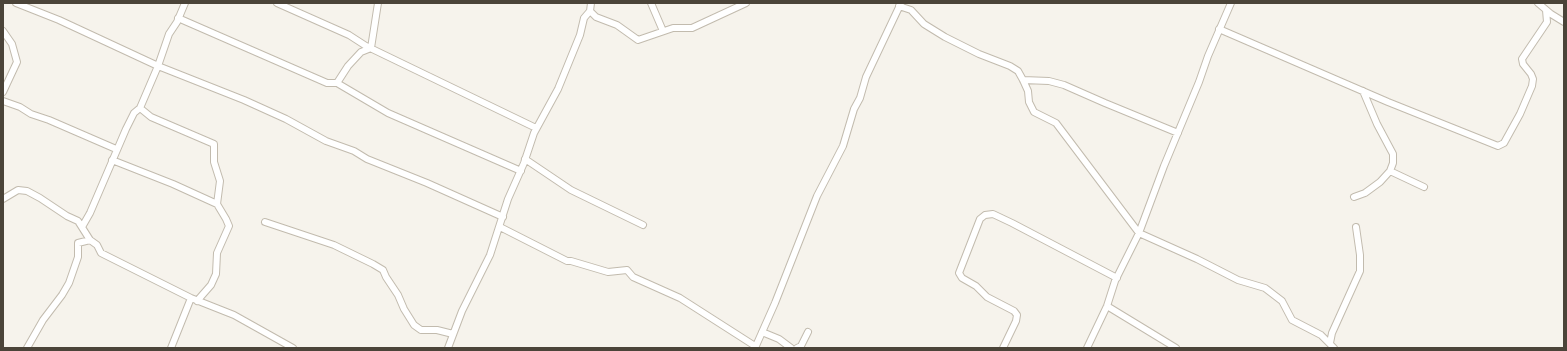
<!DOCTYPE html>
<html>
<head>
<meta charset="utf-8">
<style>
	body { margin:0 }
	#map { position:relative; width:1567px; height:351px; overflow:hidden; background:#f6f3ec; font-family:"Fira Sans",sans-serif }
	canvas { display:block }
	.frame { position:absolute; inset:0; border:4px solid #4b4439; pointer-events:none }
</style>
</head>
<body>
<div id="map">
<canvas width="1567" height="351"></canvas>
<div class="frame"></div>
</div>
<script>
const context = document.querySelector('canvas').getContext('2d');
context.lineJoin = 'round';
function toPath(rows) {
  const path = new Path2D();
  for (const r of rows) {
    path.moveTo(r[0], r[1]);
    for (let i = 2; i < r.length; i += 2) path.lineTo(r[i], r[i + 1]);
  }
  return path;
}
function stroke(path, color, width, dash) {
  context.strokeStyle = color;
  context.lineWidth = width;
  context.lineCap = dash ? 'butt' : 'round';
  context.setLineDash(dash || []);
  context.stroke(path);
}
const minor = toPath([
	[16,3,59,20,158,66,244,100,286,119,326,141,354,151,367,159,427,183,503,217],
	[277,3,349,35,366,46,536,128],
	[651,3,663,31],
	[1538,3,1551,14,1564,22],
	[899,6,911,10,924,24,945,37,979,54,1010,66,1018,71,1023,80,1028,91,1029,102,1034,112,1056,123,1139,233,1197,259,1238,280,1265,288,1282,301,1292,320,1321,335,1334,348],
	[590,11,596,17,617,25,638,40,673,28,692,28,746,3],
	[178,18,327,83,337,83,388,113,521,171],
	[1219,29,1388,102,1498,146,1504,143,1520,114,1532,86,1533,79,1531,74,1523,64,1522,59,1547,22,1546,10],
	[3,31,12,44,17,62,3,92],
	[1023,80,1049,81,1064,85,1105,103,1178,133],
	[337,83,348,66,361,52,371,48,378,3],
	[3,101,20,107,31,114,49,120,116,149],
	[140,108,151,117,214,144,214,162,220,181,217,204,226,219,229,226,217,253,216,274,211,285,197,301],
	[525,159,571,190,643,225],
	[112,160,173,184,217,204],
	[1390,171,1424,187],
	[1354,197,1365,193,1380,182,1390,171,1393,163,1393,154,1377,124,1363,91],
	[3,199,18,190,27,191,40,198,67,216,78,221,90,240,97,245,101,253,191,298,234,315,293,348],
	[265,222,334,245,373,264,383,270,386,277,398,295,404,309,414,325,421,330,437,330,453,334],
	[82,227,90,213,126,129,134,113,140,108,158,66,169,34,177,22,185,3],
	[500,227,567,261,571,261,608,272,627,270,633,277,680,298,755,346],
	[1107,306,1176,348],
	[762,332,779,339,791,348],
	[1330,343,1332,333,1360,271,1360,255,1356,227],
	[27,348,43,320,62,295,69,283,78,257,78,243,90,240],
	[171,348,191,298],
	[448,348,462,311,490,255,508,199,524,163,534,133,558,89,580,35,584,18,590,11,591,3],
	[755,348,775,303,817,196,843,146,854,109,860,98,866,77,901,3],
	[797,348,801,346,808,332],
	[1003,348,1016,321,1017,315,1014,311,987,297,976,286,962,278,959,273,980,219,985,215,993,214,1012,223,1117,278],
	[1087,348,1107,306,1115,281,1139,233,1164,166,1199,82,1208,56,1231,3]
]);
stroke(minor, '#c2bbae', 8);
stroke(minor, '#fff', 6);
</script>
</body>
</html>
